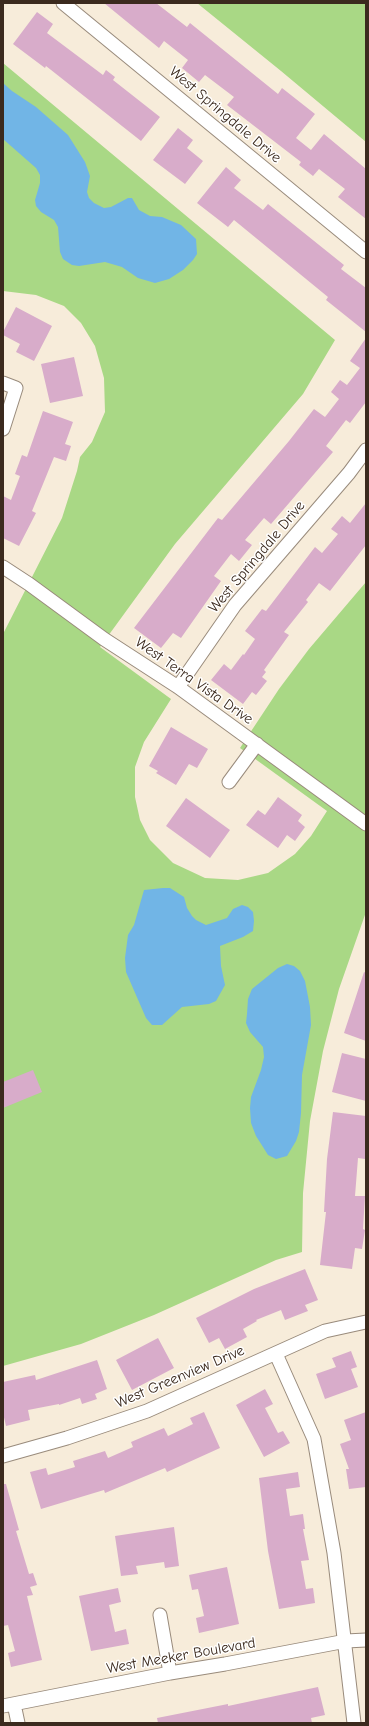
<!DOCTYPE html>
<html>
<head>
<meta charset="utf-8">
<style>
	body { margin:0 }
	#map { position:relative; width:369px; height:1726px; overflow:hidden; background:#f7ecda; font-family:"Comic Neue",sans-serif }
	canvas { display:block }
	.frame { position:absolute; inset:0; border:4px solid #3b2a1e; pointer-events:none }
</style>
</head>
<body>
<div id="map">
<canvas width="369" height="1726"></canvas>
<div class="frame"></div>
</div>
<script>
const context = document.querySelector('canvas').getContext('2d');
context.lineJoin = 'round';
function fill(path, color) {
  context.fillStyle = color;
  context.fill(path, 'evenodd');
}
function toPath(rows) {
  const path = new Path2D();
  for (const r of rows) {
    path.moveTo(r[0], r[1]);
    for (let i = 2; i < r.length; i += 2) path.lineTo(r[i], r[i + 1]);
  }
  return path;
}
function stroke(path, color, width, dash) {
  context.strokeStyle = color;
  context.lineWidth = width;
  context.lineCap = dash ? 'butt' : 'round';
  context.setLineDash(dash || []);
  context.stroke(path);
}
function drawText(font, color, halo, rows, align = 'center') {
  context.font = font + ' "Comic Neue",sans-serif';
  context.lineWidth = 3;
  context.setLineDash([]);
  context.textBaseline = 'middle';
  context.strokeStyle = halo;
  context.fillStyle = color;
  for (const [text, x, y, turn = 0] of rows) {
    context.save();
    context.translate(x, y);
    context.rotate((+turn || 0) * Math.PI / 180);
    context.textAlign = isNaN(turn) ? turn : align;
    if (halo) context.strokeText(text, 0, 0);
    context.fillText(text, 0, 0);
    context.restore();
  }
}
const green = toPath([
	[197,3,366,3,366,142,281,71],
	[3,63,335,340,303,394,175,544,100,647,171,699,144,742,135,767,135,797,140,820,150,840,173,863,205,878,238,880,268,873,295,854,311,836,327,811,240,748,279,689,309,649,366,582,366,912,339,989,323,1051,310,1121,303,1193,302,1252,276,1260,154,1315,81,1344,3,1366,3,634,62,518,77,471,80,457,92,442,105,412,104,378,95,346,81,323,64,306,36,295,3,291]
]);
const water = toPath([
	[3,83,12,91,36,107,68,135,85,162,90,176,87,192,89,198,94,203,104,208,111,207,128,198,132,198,139,210,150,216,162,217,181,225,196,239,197,254,193,260,183,270,169,279,155,283,138,278,122,267,105,262,79,266,72,265,63,259,60,252,58,227,54,220,41,212,36,206,35,200,40,183,40,175,36,168,3,139],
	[163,888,170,888,184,897,187,908,192,916,196,920,206,925,227,918,233,909,242,905,248,907,253,912,254,921,253,931,243,937,220,946,221,966,225,985,216,1001,209,1004,182,1007,162,1025,152,1025,146,1018,126,972,125,958,128,935,134,925,144,890],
	[287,964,294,966,300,971,305,981,310,1007,311,1025,302,1075,301,1113,299,1132,296,1141,287,1156,276,1159,268,1155,263,1147,256,1136,251,1123,250,1108,251,1097,261,1070,264,1057,263,1047,250,1032,246,1023,247,1014,248,999,252,989,278,968]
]);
const building = toPath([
	[104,3,156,3,187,27,190,23,278,94,282,88,315,114,296,138,311,150,324,134,366,169,366,219,338,197,345,189,319,169,313,176,299,165,301,162,227,105,234,97,205,75,199,82,182,68,188,60,164,41,159,48],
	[37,12,53,24,47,33,103,75,106,70,115,77,113,80,160,117,141,141,46,66,45,68,13,44],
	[178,128,193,140,187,148,203,161,185,184,153,160],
	[226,167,241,180,234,188,263,210,268,204,344,265,341,269,366,288,366,332,326,300,328,297,234,220,228,227,197,203],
	[16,307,52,326,34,361,16,352,20,344,3,335,3,332],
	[366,338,366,402,350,423,346,420,326,446,333,452,271,524,264,518,245,540,252,545,239,561,231,554,214,576,221,581,181,638,173,633,161,648,134,628,218,518,222,520,289,441,314,409,325,417,339,399,331,392,340,380,347,385,360,368,350,361],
	[74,357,83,396,50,403,41,364],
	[43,411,73,422,65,444,71,446,66,461,54,457,32,511,36,513,19,546,3,538,3,496,11,500,20,476,15,474,22,455,27,457],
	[366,503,366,545,330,591,319,583,306,600,308,602,284,632,289,635,264,670,266,672,262,677,267,681,256,695,252,692,243,704,211,680,224,664,231,670,243,654,244,655,255,639,245,631,262,609,266,611,315,547,322,553,338,534,331,529,342,516,350,523],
	[171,727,208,749,197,768,189,764,176,785,156,773,158,771,149,766],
	[278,797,302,815,298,821,305,827,295,841,287,835,278,848,246,825,258,810,265,815],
	[186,798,230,830,210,858,166,826],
	[364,972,366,973,366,1041,344,1033],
	[342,1053,366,1059,366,1101,332,1092],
	[33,1070,42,1092,3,1108,3,1082],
	[333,1112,366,1116,365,1159,358,1158,355,1196,365,1196,363,1229,365,1230,362,1249,355,1248,352,1269,320,1265,326,1212,324,1212,327,1159],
	[305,1269,318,1300,305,1305,308,1311,285,1320,281,1310,256,1320,257,1321,243,1329,247,1337,225,1349,219,1338,209,1343,196,1318,254,1289],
	[158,1338,174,1368,132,1390,116,1360],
	[351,1351,357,1367,351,1369,358,1387,325,1399,316,1374,336,1367,332,1358],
	[97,1360,107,1389,95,1394,97,1399,82,1404,80,1398,59,1405,59,1404,28,1410,30,1420,6,1426,3,1413,3,1382,35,1375,36,1380],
	[265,1389,273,1404,265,1408,278,1433,283,1431,290,1443,264,1457,236,1405],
	[204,1412,220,1448,167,1472,165,1468,105,1493,104,1490,41,1509,30,1472,46,1468,48,1475,75,1467,73,1461,105,1451,108,1458,133,1447,131,1442,164,1428,168,1436,193,1424,190,1418],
	[366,1412,366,1487,349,1489,346,1469,349,1469,340,1444,351,1440,344,1420],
	[298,1472,300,1487,286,1489,290,1516,303,1514,305,1529,303,1529,309,1560,301,1561,306,1589,313,1588,315,1603,279,1609,268,1551,259,1478],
	[3,1484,6,1484,19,1530,16,1531,29,1574,33,1573,37,1585,30,1587,33,1595,27,1596,42,1660,11,1667,8,1653,15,1651,8,1625,3,1626],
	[174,1527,179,1566,165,1568,164,1562,136,1566,138,1574,121,1576,115,1536],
	[227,1567,239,1624,199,1633,196,1618,204,1616,198,1589,192,1590,189,1575],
	[118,1588,121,1602,109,1605,115,1632,126,1629,129,1644,91,1651,79,1596],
	[318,1687,325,1715,311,1718,312,1723,158,1723,157,1718,228,1704,228,1706]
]);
const minor = toPath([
	[63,3,366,252],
	[3,383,16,388,3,429],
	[3,567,29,584,104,639,178,687,366,824],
	[178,687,235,605,349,473,366,450],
	[229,782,257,744],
	[276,1354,314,1439,334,1553,354,1723],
	[3,1456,67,1438,147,1411,325,1331,366,1322],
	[160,1615,170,1673],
	[14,1704,18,1723],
	[3,1706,170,1673,225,1664,346,1641,366,1640]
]);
const streetNames = [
	["West Springdale Drive",225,115,40],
	["West Springdale Drive",257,557,-50],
	["West Terra Vista Drive",194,681,35],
	["West Greenview Drive",180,1377,-23],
	["West Meeker Boulevard",181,1656,-10]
];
fill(green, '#a9d885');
fill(water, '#71b5e6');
fill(building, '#d8acca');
stroke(minor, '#998b7c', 15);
stroke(minor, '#fff', 13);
drawText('15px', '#3b2a1e', '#fff', streetNames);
</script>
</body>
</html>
